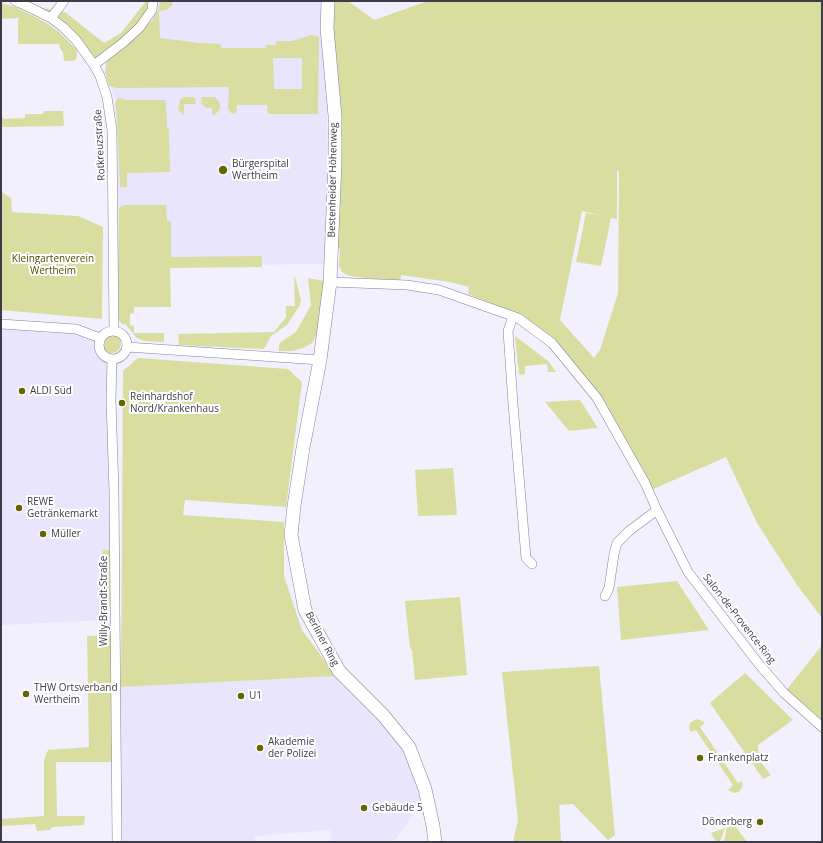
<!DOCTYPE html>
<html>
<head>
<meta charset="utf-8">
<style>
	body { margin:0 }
	#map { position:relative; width:823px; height:843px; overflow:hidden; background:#f1f0fc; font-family:"Open Sans",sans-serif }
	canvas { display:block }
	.frame { position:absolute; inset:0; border:2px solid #3d3b48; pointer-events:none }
</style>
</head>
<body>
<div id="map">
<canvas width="823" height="843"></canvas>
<div class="frame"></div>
</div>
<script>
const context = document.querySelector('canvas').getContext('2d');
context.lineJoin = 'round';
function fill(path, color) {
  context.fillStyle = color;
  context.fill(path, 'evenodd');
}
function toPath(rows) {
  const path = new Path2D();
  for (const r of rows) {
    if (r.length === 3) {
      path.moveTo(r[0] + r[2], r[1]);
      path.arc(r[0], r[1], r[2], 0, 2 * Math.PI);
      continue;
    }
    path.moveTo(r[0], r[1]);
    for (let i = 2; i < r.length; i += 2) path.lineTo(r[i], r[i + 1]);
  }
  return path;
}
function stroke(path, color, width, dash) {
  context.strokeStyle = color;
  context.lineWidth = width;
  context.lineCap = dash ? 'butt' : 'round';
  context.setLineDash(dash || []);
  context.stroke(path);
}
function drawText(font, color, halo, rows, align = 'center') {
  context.font = font + ' "Open Sans",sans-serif';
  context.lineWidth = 4;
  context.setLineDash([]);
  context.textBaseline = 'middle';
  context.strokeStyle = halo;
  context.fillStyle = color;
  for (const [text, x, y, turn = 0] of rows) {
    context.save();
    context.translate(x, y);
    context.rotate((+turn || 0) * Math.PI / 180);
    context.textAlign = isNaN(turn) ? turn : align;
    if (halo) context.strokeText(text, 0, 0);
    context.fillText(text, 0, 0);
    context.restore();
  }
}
const built = toPath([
	[160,1,324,1,324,42,327,111,329,228,326,264,120,266,116,104,106,69,153,22],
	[1,324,76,329,99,341,99,350,102,355,109,358,115,550,103,551,104,620,1,625],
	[336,676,393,733,413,765,421,804,393,842,332,842,330,830,255,836,255,842,118,842,115,687]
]);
const green = toPath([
	[146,1,153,1,152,10,94,65,76,40,25,5,65,12,104,43,121,33],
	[160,1,171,1,173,5,166,10,159,11,160,38,199,43,221,44,221,48,266,48,266,45,276,45,276,41,292,41,311,35,319,37,318,114,268,114,267,105,237,105,236,114,231,113,228,108,229,87,117,88,109,86,105,72,107,59,121,49,152,21,159,8],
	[273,58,302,58,302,89,274,89],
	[328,1,348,1,374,20,428,1,822,1,822,618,797,585,757,523,726,457,649,491,597,398,552,343,513,312,468,294,469,287,450,282,401,275,400,282,350,276,342,272,339,266,340,249,332,247],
	[619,170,618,293,600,350,594,358,560,320,582,211,603,216,586,213,576,262,601,266,611,218,617,219,617,171],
	[1,3,15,7,32,15,48,24,59,32,77,50,77,57,76,59,73,61,64,61,63,52,60,48,59,44,18,44,18,18,1,19],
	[183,97,193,97,195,98,196,104,184,104,184,115,178,110,180,100],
	[202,97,214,97,218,100,220,104,220,108,216,114,212,115,212,108,205,108,204,105,201,104],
	[118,98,121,98,125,100,165,100,166,102,167,128,169,129,170,172,127,173,127,187,120,187,117,119,115,104],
	[44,111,63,111,64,126,1,127,1,117,3,117,3,119,25,118,25,114,43,114],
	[1,160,2,160,2,192,11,198,12,212,78,216,103,227,102,319,1,310],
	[166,205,167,221,171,221,171,257,262,256,262,267,170,268,171,307,134,307,134,313,130,314,130,325,134,326,134,333,164,333,164,342,144,341,137,338,125,324,122,324,118,319,117,314,119,209,121,206,126,205],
	[294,276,295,277,301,300,300,305,287,325,271,336,264,349,179,345,178,334,274,332,286,317,286,306,295,306],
	[308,278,324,281,317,334,312,343,303,348,292,351,279,351,279,345,281,342,296,332,311,305],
	[112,344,9],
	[515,336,548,361,556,372,548,372,547,364,525,366,525,374,519,375],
	[138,358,288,369,302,382,286,507,185,500,183,515,284,522,284,576,302,630,336,676,121,687,123,371],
	[580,400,598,428,569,431,545,402],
	[453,468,457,515,418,516,415,470],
	[103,550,115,550,116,606,103,607],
	[677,581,709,630,621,640,617,587],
	[460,597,467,675,415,680,412,650,410,648,405,601],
	[115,635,116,762,56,762,57,816,85,816,84,825,52,827,50,830,37,831,35,824,1,826,1,819,44,816,44,760,48,750,89,747,87,636],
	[822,645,822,727,784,693],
	[599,666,615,835,608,840,573,804,559,805,561,840,564,842,513,842,518,820,502,672],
	[745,673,793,720,758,745,759,760,771,775,763,779,710,703],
	[696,719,703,721,705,723,700,727,738,783,742,781,743,786,739,792,734,793,728,790,733,785,696,730,691,732,689,728,690,723],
	[736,821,738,824,736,827,747,842,724,842,727,826],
	[725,828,720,842,716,842,711,833]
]);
const street = toPath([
	[15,1,25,5,51,18,63,27,76,40,94,65,100,76,107,97,112,130,114,331],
	[51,18,64,1],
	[94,65,124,42,140,27,152,10,153,1],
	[330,282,407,285,439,290,518,318,552,343,597,398,645,483,657,510,688,572,758,663,784,693,822,727],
	[513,316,508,331,513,404,526,558,532,564],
	[1,324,76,329,100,338],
	[113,345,14],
	[127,347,320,360],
	[112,359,111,400,114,492,117,842],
	[605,596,609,588,614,554,617,543,629,531,657,510]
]);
const secondary = toPath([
	[328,1,327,28,335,116,335,163,330,282,320,360,303,448,294,506,291,535,305,610,339,671,383,715,409,747,425,789,433,826,435,842]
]);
const markers = [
	[223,170,5,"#656601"],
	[22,391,4,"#656601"],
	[122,403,4,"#656601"],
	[19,508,4,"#656601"],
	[43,534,4,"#656601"],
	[26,694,4,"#656601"],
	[241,696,4,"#656601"],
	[260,748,4,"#656601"],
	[700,758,4,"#656601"],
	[364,808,4,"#656601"],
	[760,822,4,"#656601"]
];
const streetNames = [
	["Rotkreuzstraße",100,145,-93],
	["Bestenheider Höhenweg",333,180,-89],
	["Willy-Brandt-Straße",104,601,-90],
	["Salon-de-Provence-Ring",739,619,52],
	["Berliner Ring",322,639,62]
];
const poiNames = [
	["Bürgerspital",232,164],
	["Wertheim",232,176],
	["ALDI Süd",30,391],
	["Reinhardshof",130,397],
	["Nord/Krankenhaus",130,409],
	["REWE",27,502],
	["Getränkemarkt",27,514],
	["Müller",51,534],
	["THW Ortsverband",34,688],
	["Wertheim",34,700],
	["U1",249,696],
	["Akademie",268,742],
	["der Polizei",268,754],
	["Frankenplatz",708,758],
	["Gebäude 5",372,808],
	["Dönerberg",752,822,"right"]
];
const parkNames = [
	["Kleingartenverein",53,259],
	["Wertheim",53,271]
];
fill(built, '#e8e5fd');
fill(green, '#dadda0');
stroke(street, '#84809c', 10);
stroke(secondary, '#84809c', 14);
stroke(street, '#fff', 9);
stroke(secondary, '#fff', 13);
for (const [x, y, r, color] of markers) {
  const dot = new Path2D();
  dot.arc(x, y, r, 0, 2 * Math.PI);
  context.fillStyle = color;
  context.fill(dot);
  stroke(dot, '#fff', 1.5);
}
drawText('10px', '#3d3b48', '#fff', streetNames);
drawText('10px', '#3d3b48', '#fff', poiNames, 'left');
drawText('10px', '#4d4e01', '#fff', parkNames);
</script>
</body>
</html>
